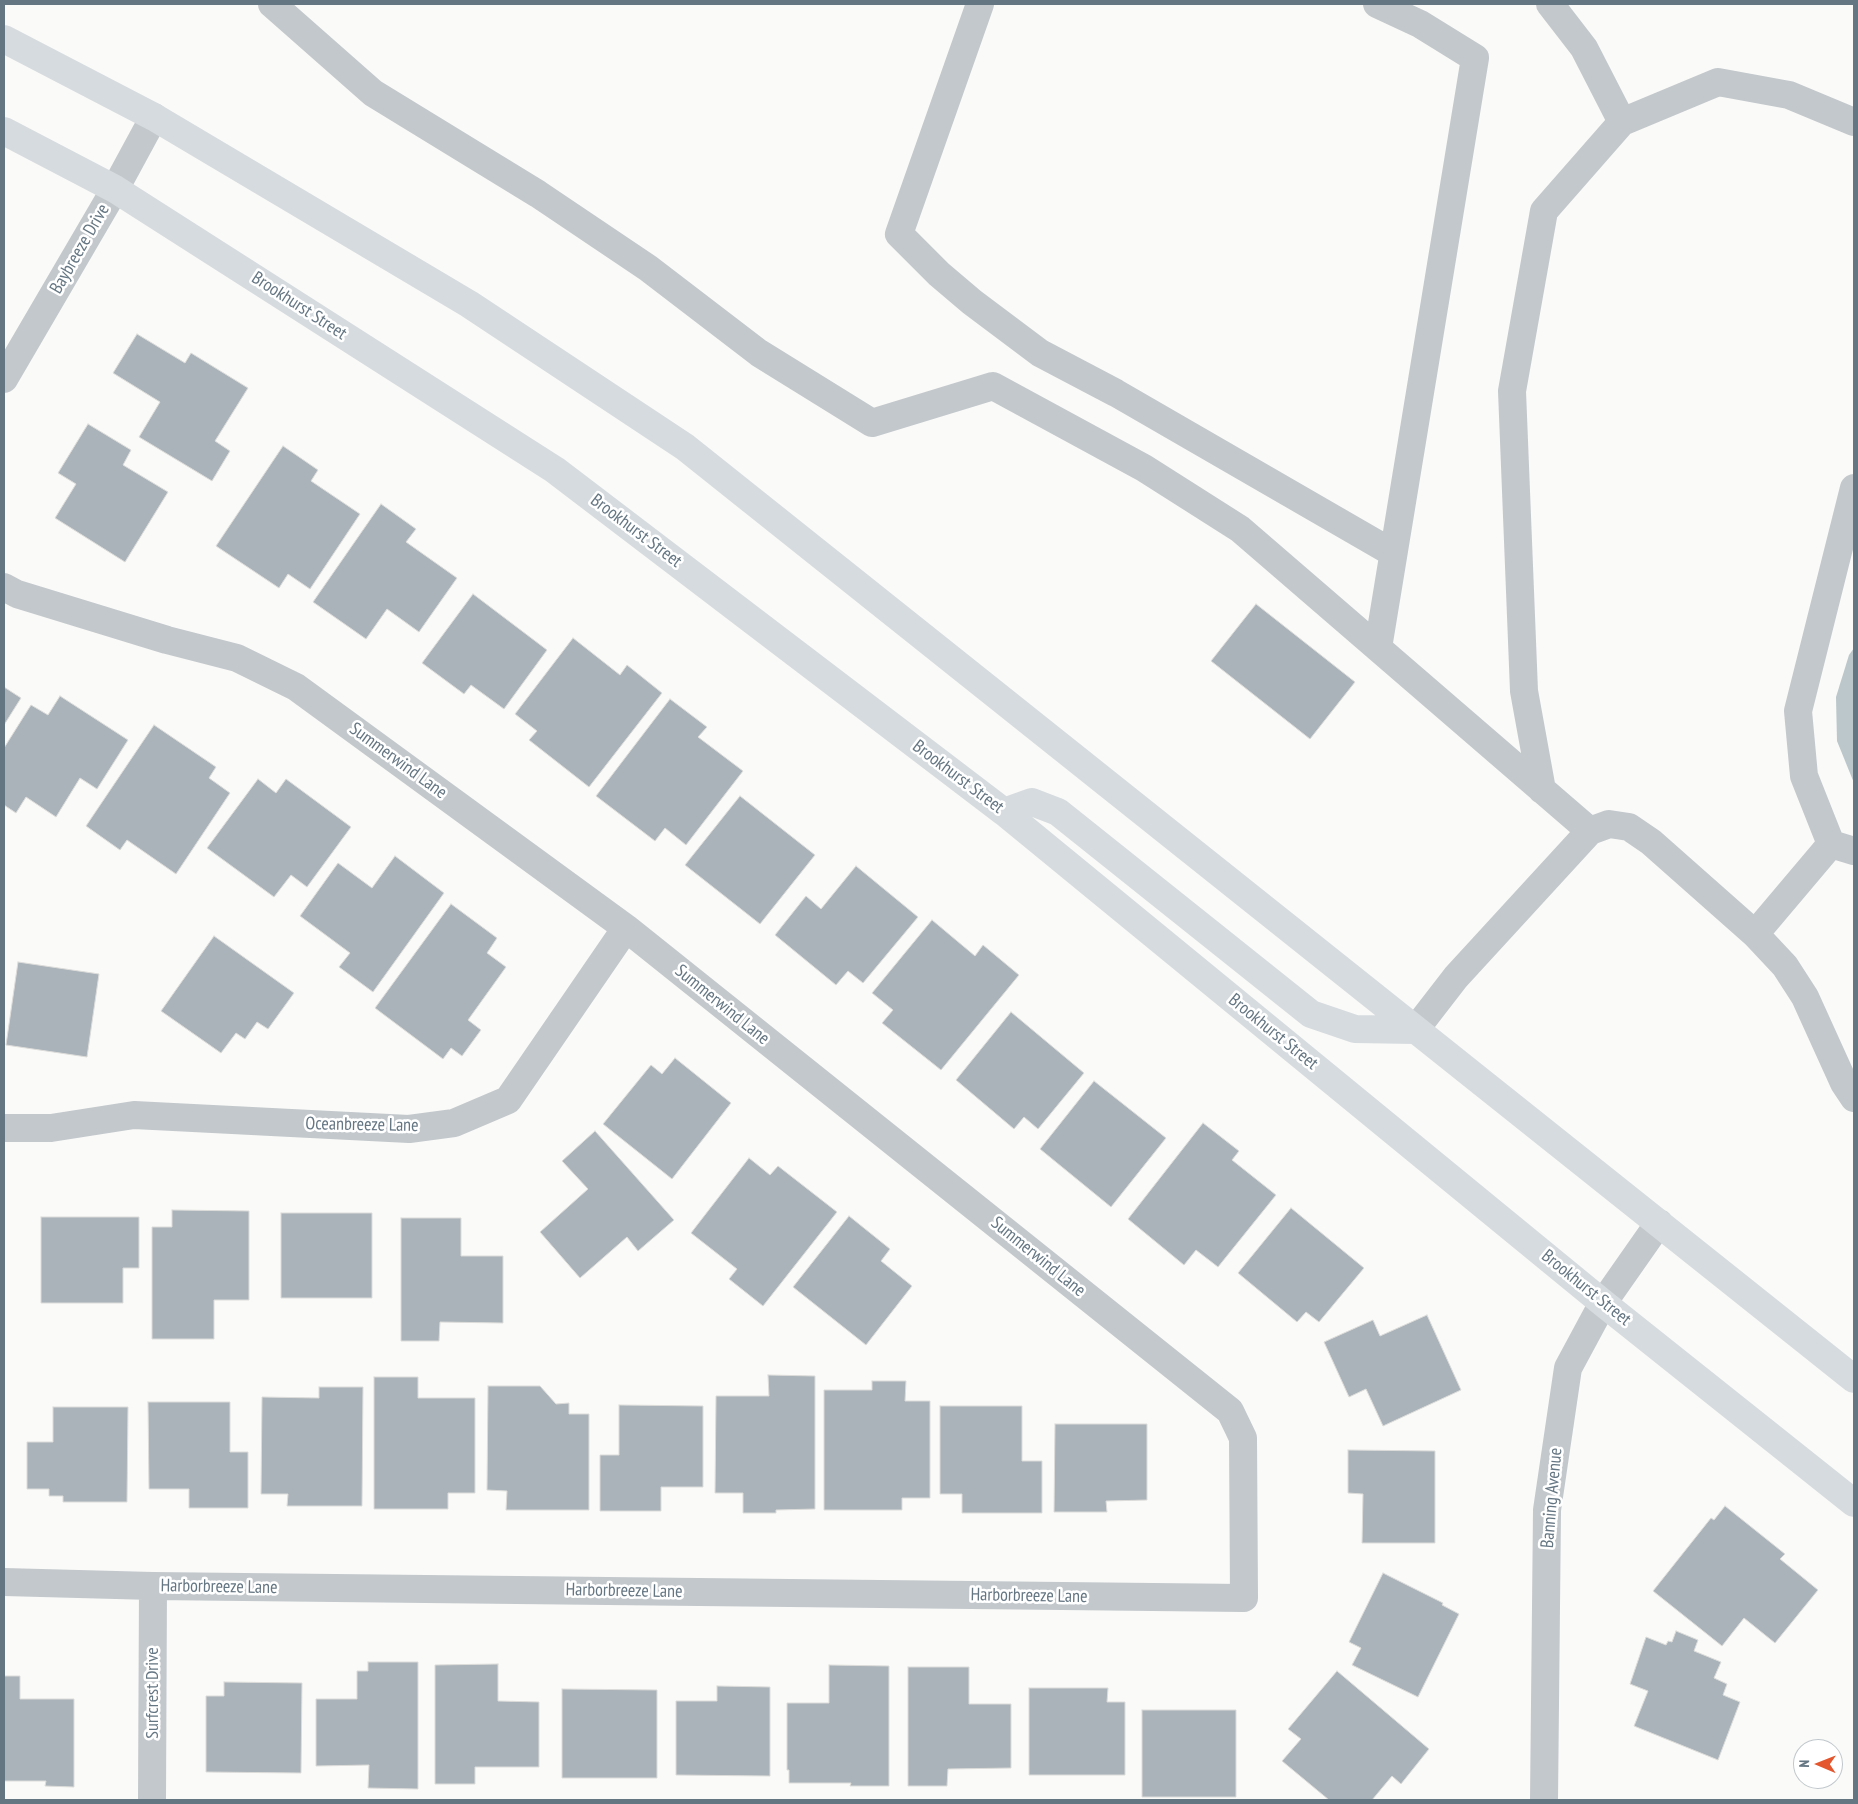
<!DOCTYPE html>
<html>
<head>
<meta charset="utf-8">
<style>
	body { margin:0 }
	#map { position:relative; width:1858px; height:1804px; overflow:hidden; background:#fafaf8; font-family:"PT Sans Narrow",sans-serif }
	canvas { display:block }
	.frame { position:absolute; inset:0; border:5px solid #657683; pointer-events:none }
	.north { position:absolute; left:1793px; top:1739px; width:50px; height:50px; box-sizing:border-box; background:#fff; border:1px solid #c1c8cd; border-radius:50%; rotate:271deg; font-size:14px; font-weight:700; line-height:20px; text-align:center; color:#657683 }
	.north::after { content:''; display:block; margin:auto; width:18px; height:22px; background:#e4572e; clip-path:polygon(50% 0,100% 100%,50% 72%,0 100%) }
</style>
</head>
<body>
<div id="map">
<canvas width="1858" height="1804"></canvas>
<div class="frame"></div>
<div class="north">N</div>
</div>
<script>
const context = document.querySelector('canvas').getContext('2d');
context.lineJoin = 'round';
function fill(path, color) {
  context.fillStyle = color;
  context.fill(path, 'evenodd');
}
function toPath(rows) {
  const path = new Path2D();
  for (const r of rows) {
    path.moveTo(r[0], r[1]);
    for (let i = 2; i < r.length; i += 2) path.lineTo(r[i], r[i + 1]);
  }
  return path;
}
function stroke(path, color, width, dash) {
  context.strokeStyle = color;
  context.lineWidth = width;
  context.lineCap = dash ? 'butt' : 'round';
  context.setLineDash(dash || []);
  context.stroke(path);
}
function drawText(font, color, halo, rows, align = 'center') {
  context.font = font + ' "PT Sans Narrow",sans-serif';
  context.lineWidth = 5;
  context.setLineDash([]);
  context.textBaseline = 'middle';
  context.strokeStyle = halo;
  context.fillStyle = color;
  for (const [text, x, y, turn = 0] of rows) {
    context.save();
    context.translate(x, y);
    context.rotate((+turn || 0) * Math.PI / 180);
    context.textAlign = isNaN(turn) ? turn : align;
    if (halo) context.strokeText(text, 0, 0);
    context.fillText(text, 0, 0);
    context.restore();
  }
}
const water = toPath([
	[1854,648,1854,783,1837,741,1836,697,1849,655]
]);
const building = toPath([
	[137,334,185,363,191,353,248,388,215,441,230,451,212,481,139,437,160,402,113,373,137,334],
	[88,424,131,450,123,465,168,492,125,562,55,518,76,484,58,473,88,424],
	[283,446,318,470,311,481,360,514,310,589,288,574,279,588,216,546,283,446],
	[381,504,416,529,406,542,457,578,419,632,387,609,366,639,313,602,381,504],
	[473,594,547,650,504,709,471,685,464,694,422,663,473,594],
	[1256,604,1355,682,1310,739,1211,661,1256,604],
	[573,638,620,675,627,665,662,693,589,787,529,740,537,731,515,714,573,638],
	[4,687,21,698,4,725,4,687],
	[60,696,128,740,97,789,80,778,56,817,26,797,16,813,4,805,4,748,31,705,48,715,60,696],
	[670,699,707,727,698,737,743,771,686,845,665,828,655,841,596,796,670,699],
	[154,725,216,767,209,778,230,793,176,874,127,840,120,850,86,826,154,725],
	[258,779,276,793,286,779,351,827,307,887,291,875,274,897,207,848,258,779],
	[740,796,815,855,760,924,685,865,740,796],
	[395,856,444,893,373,992,339,967,350,953,300,916,338,863,372,888,395,856],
	[856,866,918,917,863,983,848,971,836,985,775,935,806,896,821,909,856,866],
	[451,904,497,938,487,953,506,967,468,1020,481,1030,462,1056,451,1048,443,1059,375,1008,451,904],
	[932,920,975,956,983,945,1019,975,941,1070,882,1023,893,1010,872,993,932,920],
	[214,936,294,993,268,1029,257,1022,245,1039,236,1033,221,1053,161,1011,214,936],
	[18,962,99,974,87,1057,6,1045,18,962],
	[1011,1012,1084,1073,1038,1129,1024,1117,1014,1129,956,1080,1011,1012],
	[675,1058,731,1103,672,1179,603,1124,651,1065,662,1074,675,1058],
	[1094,1081,1166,1138,1111,1207,1040,1149,1094,1081],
	[1203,1123,1239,1151,1232,1160,1276,1195,1218,1267,1196,1250,1184,1265,1128,1219,1203,1123],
	[595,1131,674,1220,638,1251,627,1237,580,1278,540,1232,588,1189,562,1161,595,1131],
	[749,1158,770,1175,778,1166,837,1212,763,1306,729,1279,737,1269,691,1233,749,1158],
	[1291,1208,1364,1268,1319,1322,1306,1312,1297,1322,1238,1273,1291,1208],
	[172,1210,249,1211,249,1300,214,1300,214,1339,152,1339,152,1227,172,1227,172,1210],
	[281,1213,372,1213,372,1298,281,1298,281,1213],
	[849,1216,890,1249,881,1261,912,1286,866,1345,793,1287,849,1216],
	[41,1217,139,1217,139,1268,123,1268,123,1303,41,1303,41,1217],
	[401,1218,461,1218,461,1256,503,1256,503,1323,440,1322,439,1341,401,1341,401,1218],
	[1427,1315,1461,1390,1383,1426,1366,1389,1349,1397,1324,1342,1373,1320,1380,1336,1427,1315],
	[768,1375,815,1376,815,1509,776,1510,776,1513,743,1513,743,1493,715,1493,716,1396,769,1396,768,1375],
	[374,1377,418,1377,418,1398,475,1398,475,1493,448,1493,448,1509,374,1509,374,1377],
	[872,1381,906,1381,905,1401,930,1401,930,1498,902,1498,902,1510,824,1510,824,1390,872,1390,872,1381],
	[488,1386,540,1386,556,1404,569,1403,569,1414,589,1414,589,1510,506,1510,507,1491,487,1490,488,1386],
	[319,1387,363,1387,362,1506,287,1506,288,1494,261,1494,262,1397,319,1398,319,1387],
	[148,1402,230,1402,230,1452,248,1452,248,1508,189,1508,189,1489,149,1489,148,1402],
	[619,1405,703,1406,703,1487,661,1487,661,1511,600,1511,600,1455,619,1455,619,1405],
	[940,1406,1022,1406,1022,1461,1042,1461,1042,1513,962,1513,962,1494,940,1494,940,1406],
	[53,1407,128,1407,127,1502,63,1502,63,1496,49,1496,49,1489,27,1489,27,1442,53,1442,53,1407],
	[1055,1424,1147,1424,1147,1500,1106,1501,1107,1512,1054,1512,1055,1424],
	[1348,1450,1435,1451,1435,1543,1362,1543,1363,1494,1348,1493,1348,1450],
	[1725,1506,1785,1554,1780,1559,1818,1590,1775,1643,1744,1618,1722,1646,1653,1591,1711,1518,1714,1520,1725,1506],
	[1383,1573,1443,1603,1442,1605,1459,1614,1418,1697,1352,1665,1361,1648,1349,1642,1383,1573],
	[1676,1631,1698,1640,1694,1651,1721,1662,1714,1678,1727,1684,1723,1695,1740,1702,1718,1760,1634,1726,1648,1691,1630,1684,1646,1637,1666,1645,1668,1641,1672,1642,1676,1631],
	[368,1662,418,1662,418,1789,368,1788,369,1765,316,1766,316,1699,357,1699,357,1671,368,1671,368,1662],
	[498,1664,498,1701,539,1702,539,1767,475,1767,475,1784,435,1784,435,1665,498,1664],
	[829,1665,889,1666,889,1786,850,1786,851,1783,789,1783,789,1770,787,1770,787,1703,829,1703,829,1665],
	[908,1667,969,1667,969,1704,1011,1704,1011,1768,948,1769,947,1786,908,1786,908,1667],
	[1337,1671,1429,1749,1401,1784,1392,1776,1372,1800,1329,1800,1282,1761,1301,1739,1288,1729,1337,1671],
	[4,1676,20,1676,20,1699,74,1699,74,1787,45,1786,46,1781,4,1781,4,1676],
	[224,1682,302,1683,301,1773,206,1772,206,1696,224,1696,224,1682],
	[717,1686,770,1687,770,1776,676,1775,676,1701,717,1701,717,1686],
	[1029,1688,1108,1688,1107,1702,1125,1702,1125,1775,1029,1775,1029,1688],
	[562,1689,657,1690,657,1778,562,1778,562,1689],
	[1142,1710,1236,1710,1236,1797,1142,1797,1142,1710]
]);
const minor = toPath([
	[272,4,373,93,538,194,648,268,759,353,872,423,993,386,1144,468,1240,529,1590,831],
	[980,4,899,234,939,274,972,302,1040,353,1116,393,1393,553],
	[1377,4,1420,24,1475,58,1378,648],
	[1550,4,1584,48,1622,122],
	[4,379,115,189,154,117],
	[4,587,17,594,167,640,237,658,296,687,626,928,1230,1411,1243,1438,1244,1598,153,1586,4,1582],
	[1542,790,1524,691,1512,391,1544,211,1622,122,1718,82,1789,95,1854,122],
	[1831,844,1804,776,1798,711,1854,488],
	[1755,934,1831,844,1854,851],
	[1415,1030,1456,977,1590,831,1609,824,1629,827,1651,842,1755,934,1785,966,1805,997,1844,1083,1854,1098],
	[4,1128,51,1128,134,1115,409,1129,454,1123,508,1100,626,928],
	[152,1800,153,1586],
	[1544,1800,1547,1510,1568,1368,1603,1303,1659,1223]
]);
const major = toPath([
	[4,39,154,117,469,304,685,447,1854,1379],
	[4,131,115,189,555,470,1004,812,1603,1303,1854,1503],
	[1004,812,1032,802,1058,812,1311,1014,1355,1029,1415,1030]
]);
const streetNames = [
	["Baybreeze Drive",80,249,-60],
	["Brookhurst Street",299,306,33],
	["Brookhurst Street",636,531,37],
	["Summerwind Lane",398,761,36],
	["Brookhurst Street",958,777,37],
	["Summerwind Lane",722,1005,39],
	["Brookhurst Street",1273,1032,39],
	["Oceanbreeze Lane",362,1125,1],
	["Summerwind Lane",1038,1257,39],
	["Brookhurst Street",1586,1288,39],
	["Banning Avenue",1552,1498,-85],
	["Harborbreeze Lane",219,1587,1],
	["Harborbreeze Lane",624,1591,1],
	["Harborbreeze Lane",1029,1596,1],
	["Surfcrest Drive",153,1693,-90]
];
fill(water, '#bbc7cb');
fill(building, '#aab3b9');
stroke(building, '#dcdcda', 1);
stroke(minor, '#c3c8cc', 28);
stroke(major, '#d6dbdf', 28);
drawText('18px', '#657683', '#fff', streetNames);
</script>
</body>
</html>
